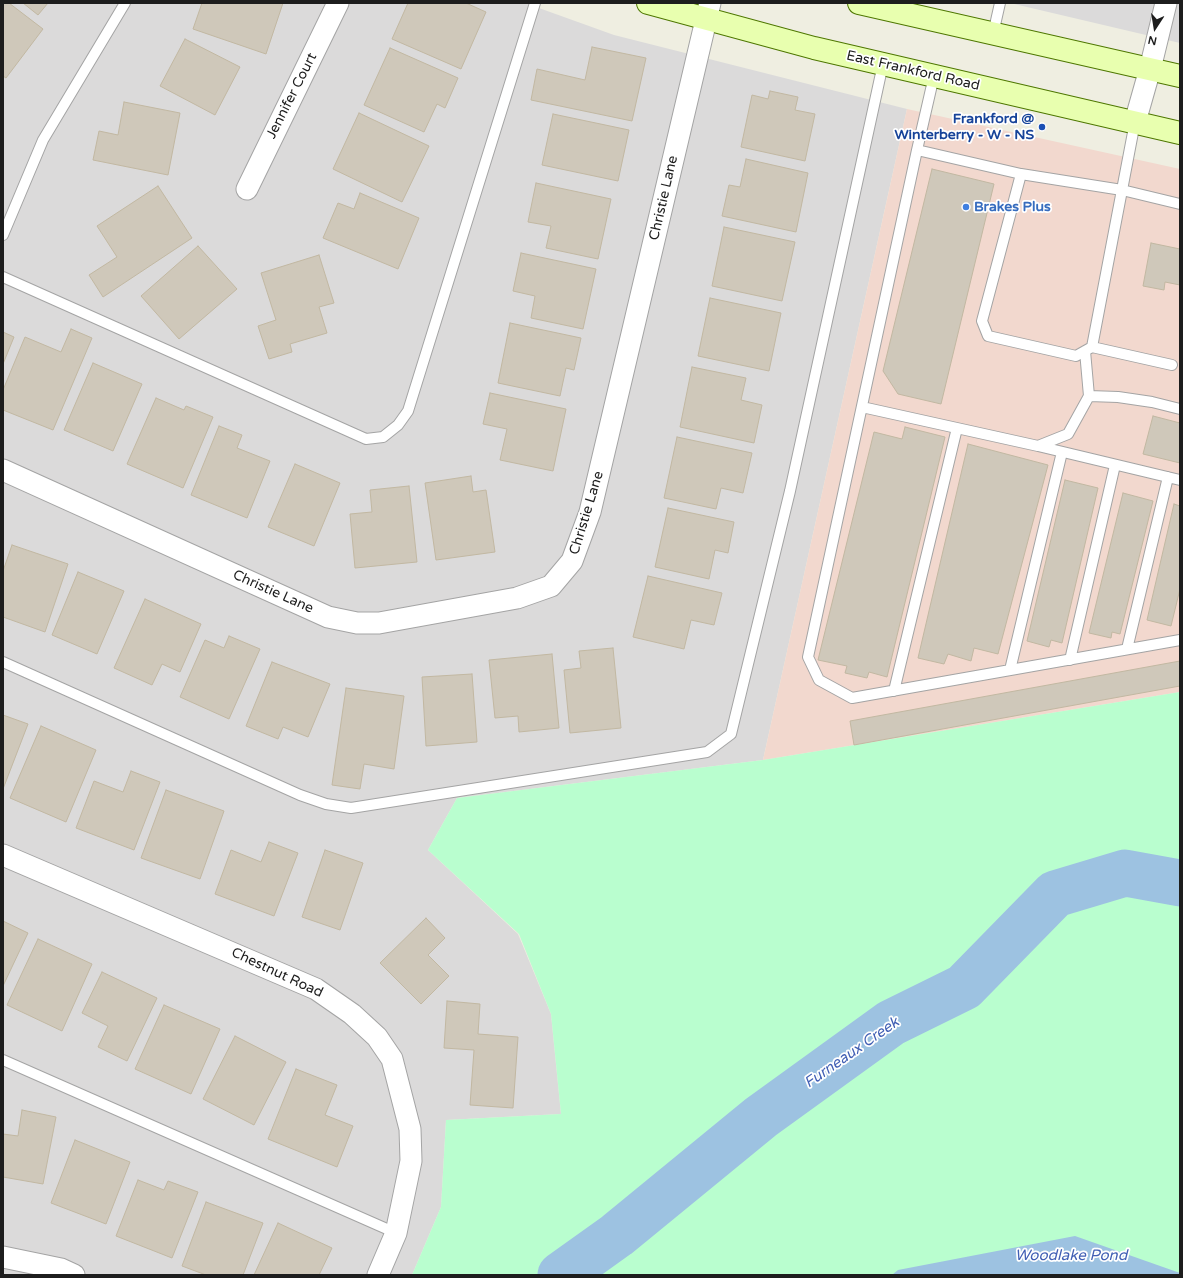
<!DOCTYPE html>
<html>
<head>
<meta charset="utf-8">
<style>
	body { margin:0 }
	#map { position:relative; width:1183px; height:1278px; overflow:hidden; background:#efeee1; font-family:"Varela Round",sans-serif }
	canvas { display:block }
	.frame { position:absolute; inset:0; border:4px solid #1d1d1d; pointer-events:none }
	.north { position:absolute; left:1135px; top:8px; width:40px; height:40px; -webkit-text-stroke:3px #fff; paint-order:stroke; rotate:192deg; font-size:11px; font-weight:700; line-height:16px; text-align:center; color:#1d1d1d }
	.north::after { content:''; display:block; margin:auto; width:14px; height:18px; background:#1d1d1d; clip-path:polygon(50% 0,100% 100%,50% 72%,0 100%) }
</style>
</head>
<body>
<div id="map">
<canvas width="1183" height="1278"></canvas>
<div class="frame"></div>
<div class="north">N</div>
</div>
<script>
const context = document.querySelector('canvas').getContext('2d');
context.lineJoin = 'round';
function fill(path, color) {
  context.fillStyle = color;
  context.fill(path, 'evenodd');
}
function toPath(rows) {
  const path = new Path2D();
  for (const r of rows) {
    path.moveTo(r[0], r[1]);
    for (let i = 2; i < r.length; i += 2) path.lineTo(r[i], r[i + 1]);
  }
  return path;
}
function stroke(path, color, width, dash) {
  context.strokeStyle = color;
  context.lineWidth = width;
  context.lineCap = dash ? 'butt' : 'round';
  context.setLineDash(dash || []);
  context.stroke(path);
}
function drawText(font, color, halo, rows, align = 'center') {
  context.font = font + ' "Varela Round",sans-serif';
  context.lineWidth = 3.5;
  context.setLineDash([]);
  context.textBaseline = 'middle';
  context.strokeStyle = halo;
  context.fillStyle = color;
  for (const [text, x, y, turn = 0] of rows) {
    context.save();
    context.translate(x, y);
    context.rotate((+turn || 0) * Math.PI / 180);
    context.textAlign = isNaN(turn) ? turn : align;
    if (halo) context.strokeText(text, 0, 0);
    context.fillText(text, 0, 0);
    context.restore();
  }
}
const residential = toPath([
	[3,3,525,3,614,35,907,109,763,760,457,798,428,850,518,934,551,1014,561,1114,446,1120,441,1207,412,1275,3,1275],
	[1010,3,1180,3,1180,43]
]);
const commercial = toPath([
	[907,109,1180,169,1180,692,763,760]
]);
const park = toPath([
	[1180,692,1180,1275,412,1275,441,1207,446,1120,561,1114,551,1014,519,934,428,850,457,798,763,760]
]);
const water = toPath([
	[1075,1236,1180,1273,1180,1275,892,1275,898,1270]
]);
const river = toPath([
	[561,1275,617,1235,761,1117,891,1023,964,987,1055,894,1125,873,1180,883]
]);
const building = toPath([
	[3,3,9,3,43,29,6,78,3,76,3,3],
	[23,3,48,3,38,15,23,3],
	[202,3,283,3,266,54,193,29,202,3],
	[408,3,466,3,486,12,461,69,392,39,408,3],
	[185,39,240,67,215,115,160,86,185,39],
	[592,47,646,58,632,121,531,100,537,69,585,80,592,47],
	[390,48,458,78,445,108,437,104,424,132,364,105,390,48],
	[770,91,798,97,795,110,815,114,805,161,741,147,752,95,768,99,770,91],
	[124,102,180,113,168,175,93,160,99,131,118,135,124,102],
	[359,113,429,146,402,202,333,169,359,113],
	[553,114,629,130,618,181,542,165,553,114],
	[746,159,808,173,796,232,722,216,729,185,740,187,746,159],
	[932,169,994,184,941,404,898,394,883,371,932,169],
	[536,183,611,199,598,259,546,248,551,226,528,222,536,183],
	[158,186,192,238,103,297,89,275,117,257,97,226,158,186],
	[360,193,419,218,398,269,323,238,338,203,354,209,360,193],
	[724,227,795,242,782,301,712,286,724,227],
	[1151,243,1180,249,1180,285,1165,282,1164,290,1143,286,1151,243],
	[198,246,237,289,179,339,141,296,198,246],
	[521,253,596,269,583,329,531,318,535,296,513,291,521,253],
	[319,255,334,303,319,307,327,333,290,344,292,352,269,359,258,326,276,320,261,273,319,255],
	[710,298,781,313,769,371,698,356,710,298],
	[510,323,581,338,574,370,566,368,560,396,498,383,510,323],
	[71,329,92,338,53,430,3,410,3,390,25,337,61,352,71,329],
	[3,332,14,337,3,364,3,332],
	[93,363,142,384,113,451,64,430,93,363],
	[692,367,746,378,741,400,762,405,754,443,680,427,692,367],
	[490,393,566,409,553,471,500,460,507,429,483,424,490,393],
	[156,398,184,410,186,406,213,417,183,488,127,464,156,398],
	[1153,416,1180,423,1180,463,1143,454,1153,416],
	[219,426,242,435,237,448,270,461,247,518,191,495,219,426],
	[905,427,945,437,887,677,869,672,867,678,845,673,847,666,818,660,874,432,902,439,905,427],
	[677,437,752,453,743,493,721,488,716,509,664,498,677,437],
	[968,444,1048,465,998,654,974,648,971,661,948,654,944,664,918,658,968,444],
	[295,464,340,483,314,546,268,527,295,464],
	[471,476,473,492,486,490,495,552,436,560,425,483,471,476],
	[1065,480,1098,488,1062,643,1051,640,1049,647,1027,641,1065,480],
	[409,486,417,562,355,568,350,514,372,512,370,490,409,486],
	[1123,493,1153,501,1120,634,1112,632,1111,638,1089,633,1123,493],
	[1174,504,1180,506,1180,589,1171,626,1147,620,1174,504],
	[668,508,734,522,728,553,715,550,709,579,655,567,668,508],
	[12,545,68,564,45,632,3,617,3,571,12,545],
	[78,572,124,591,97,654,52,635,78,572],
	[648,576,722,593,714,625,691,620,684,649,633,637,648,576],
	[145,599,201,624,180,672,162,664,152,685,114,668,145,599],
	[229,636,260,649,229,719,180,697,205,640,224,648,229,636],
	[613,648,621,728,570,733,564,670,581,668,579,651,613,648],
	[552,654,559,728,519,732,518,716,495,718,489,660,552,654],
	[1180,661,1180,686,854,745,850,721,1180,661],
	[272,662,330,684,308,737,283,727,278,739,246,726,272,662],
	[472,674,477,742,426,746,422,677,472,674],
	[346,688,404,696,394,769,364,764,360,789,332,785,346,688],
	[3,715,28,724,3,789,3,715],
	[41,726,96,750,66,822,10,798,41,726],
	[131,771,160,782,134,850,76,828,94,781,123,792,131,771],
	[166,790,224,811,200,879,141,858,166,790],
	[269,842,298,853,274,916,215,894,231,850,261,862,269,842],
	[325,850,363,863,340,930,302,917,325,850],
	[426,918,445,938,428,955,449,976,421,1004,380,963,426,918],
	[3,921,28,933,3,986,3,921],
	[38,939,92,964,62,1031,7,1005,38,939],
	[102,972,157,998,127,1061,98,1047,108,1026,82,1013,102,972],
	[447,1001,480,1004,478,1034,518,1037,513,1108,470,1105,474,1050,444,1048,447,1001],
	[164,1005,220,1029,191,1094,135,1069,164,1005],
	[235,1036,286,1062,254,1125,203,1099,235,1036],
	[296,1069,337,1085,325,1115,353,1126,337,1167,268,1139,296,1069],
	[22,1110,56,1117,43,1184,3,1177,3,1134,18,1136,22,1110],
	[75,1140,130,1162,106,1224,51,1203,75,1140],
	[138,1180,164,1190,168,1181,198,1192,172,1258,116,1236,138,1180],
	[206,1202,263,1223,243,1275,206,1275,182,1266,206,1202],
	[278,1223,332,1248,319,1275,254,1275,278,1223]
]);
const lane = toPath([
	[993,34,1000,3],
	[1135,122,1122,190,1180,204],
	[917,150,934,76],
	[1021,174,1122,190,1092,347,1076,356,988,336,982,321,1021,174,917,150,808,657,819,680,852,698,1180,640],
	[3,235,43,140,125,3],
	[3,277,366,439,383,437,398,425,408,411,535,3],
	[1092,347,1172,365],
	[1085,351,1089,396],
	[862,407,1038,446,1068,434,1089,396,1118,397,1152,402,1180,409],
	[1038,446,1180,480],
	[1127,649,1168,477],
	[1070,660,1115,465],
	[3,662,300,795,326,804,351,808,707,752,731,734,790,491,883,64],
	[1010,670,1062,452],
	[894,691,957,428],
	[3,1060,396,1233]
]);
const street = toPath([
	[1135,122,1150,69,1166,3],
	[247,189,338,3],
	[3,470,328,617,357,623,379,623,517,598,551,586,572,561,590,512,710,3],
	[3,855,316,989,352,1014,377,1037,392,1059,410,1129,411,1161,396,1233,378,1275],
	[3,1257,61,1269,74,1275]
]);
const secondary = toPath([
	[648,3,814,48,1180,133],
	[859,3,1180,76]
]);
const markers = [
	[1042,127,4,"#1a4fb4"],
	[966,207,4,"#3f7fe0"]
];
const streetNames = [
	["East Frankford Road",913,71,13],
	["Jennifer Court",292,96,-63],
	["Christie Lane",664,198,-77],
	["Christie Lane",587,513,-73],
	["Christie Lane",273,592,24],
	["Chestnut Road",277,973,25]
];
const transitNames = [
	["Frankford @",1034,119],
	["Winterberry - W - NS",1034,135]
];
const shopNames = [
	["Brakes Plus",974,207]
];
const waterNames = [
	["Furneaux Creek",852,1053,-35],
	["Woodlake Pond",1071,1256]
];
fill(residential, '#dbdada');
fill(commercial, '#f2d8ce');
fill(park, '#b9fecf');
fill(water, '#9dc2e1');
stroke(river, '#9dc2e1', 47);
fill(building, '#cfc8ba');
stroke(building, '#c2b8a2', 1);
stroke(lane, '#a4a4a4', 12);
stroke(street, '#a4a4a4', 23);
stroke(secondary, '#4e7700', 24);
stroke(lane, '#fff', 10);
stroke(street, '#fff', 21);
stroke(secondary, '#e8ffaf', 22);
for (const [x, y, r, color] of markers) {
  const dot = new Path2D();
  dot.arc(x, y, r, 0, 2 * Math.PI);
  context.fillStyle = color;
  context.fill(dot);
  stroke(dot, '#fff', 1.5);
}
drawText('14px', '#1d1d1d', '#fff', streetNames);
drawText('bold 14px', '#164399', '#fff', transitNames, 'right');
drawText('bold 14px', '#366cbe', '#fff', shopNames, 'left');
drawText('italic 15px', '#415fb4', '#fff', waterNames);
</script>
</body>
</html>
